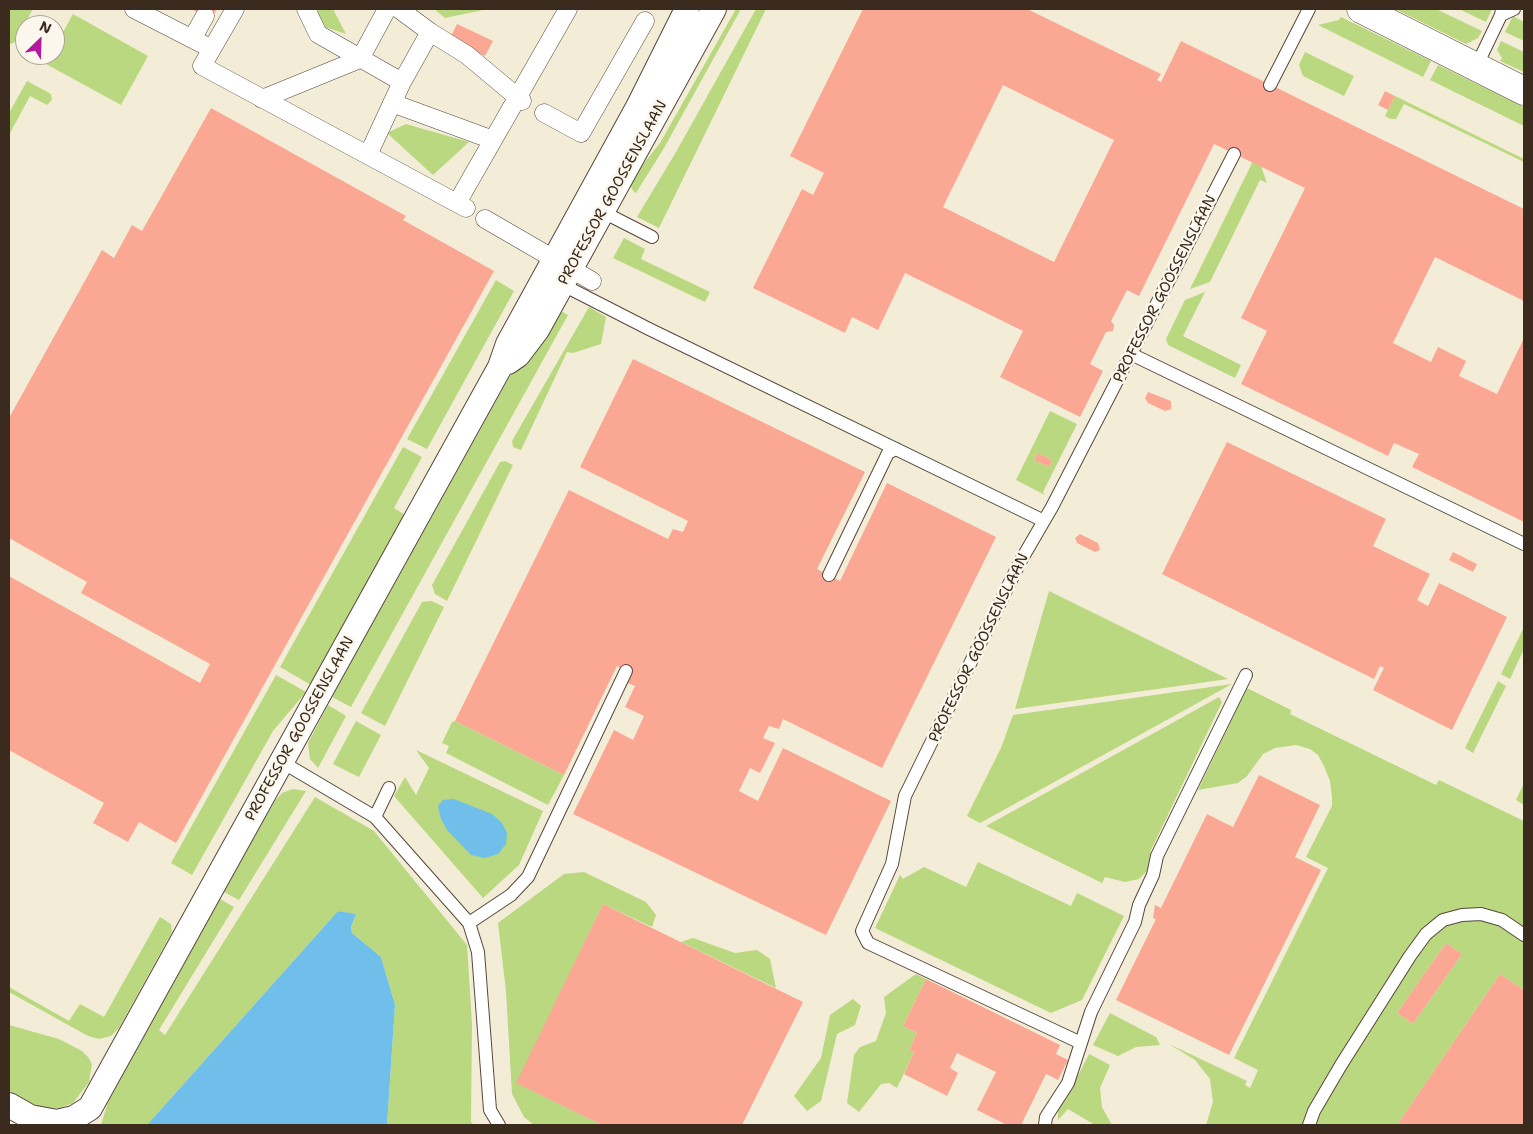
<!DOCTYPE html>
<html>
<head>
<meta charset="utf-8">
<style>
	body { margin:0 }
	#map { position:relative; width:1533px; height:1134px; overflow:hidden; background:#f3edd7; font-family:"Shantell Sans",sans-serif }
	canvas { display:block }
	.frame { position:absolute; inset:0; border:10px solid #3b2a1e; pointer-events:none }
	.north { position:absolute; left:15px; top:15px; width:50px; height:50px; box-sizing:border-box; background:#fbf7ec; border:1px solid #aea59a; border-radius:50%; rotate:24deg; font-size:14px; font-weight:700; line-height:20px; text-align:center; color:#3b2a1e }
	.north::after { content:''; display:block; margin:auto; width:18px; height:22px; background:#b5179e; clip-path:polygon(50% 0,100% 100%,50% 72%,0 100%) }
</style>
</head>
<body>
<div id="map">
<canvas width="1533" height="1134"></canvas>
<div class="frame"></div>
<div class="north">N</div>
</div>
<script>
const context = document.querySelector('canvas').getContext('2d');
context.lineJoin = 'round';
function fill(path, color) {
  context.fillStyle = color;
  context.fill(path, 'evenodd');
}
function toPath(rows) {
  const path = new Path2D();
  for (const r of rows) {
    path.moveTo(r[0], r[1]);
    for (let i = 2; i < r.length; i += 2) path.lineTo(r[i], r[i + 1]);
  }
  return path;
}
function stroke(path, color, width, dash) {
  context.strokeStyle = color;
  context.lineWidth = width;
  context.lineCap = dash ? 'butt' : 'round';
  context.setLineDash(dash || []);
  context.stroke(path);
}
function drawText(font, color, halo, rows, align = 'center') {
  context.font = font + ' "Shantell Sans",sans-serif';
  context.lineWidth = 5;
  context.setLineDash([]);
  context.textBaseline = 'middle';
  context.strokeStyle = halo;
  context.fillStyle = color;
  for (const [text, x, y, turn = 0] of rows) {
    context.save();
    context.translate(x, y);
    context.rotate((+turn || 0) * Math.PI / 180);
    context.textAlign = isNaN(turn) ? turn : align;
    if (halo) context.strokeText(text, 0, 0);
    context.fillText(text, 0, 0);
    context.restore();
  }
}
const green = toPath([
	[9,9,33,9,15,42,11,44,9,43],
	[317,9,333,9,346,34,322,26],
	[434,9,488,9,445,18],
	[736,9,741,9,664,148,636,193,634,192,630,185,640,168,660,143],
	[756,9,766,9,659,228,637,217,676,152],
	[1395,9,1436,9,1482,31,1478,38,1466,44],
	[1459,9,1492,9,1486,22],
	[73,14,148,56,121,105,46,64,50,55,55,55,55,47],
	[1513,16,1524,22,1524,41,1505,32],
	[1341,17,1431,61,1423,77,1318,25,1339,20],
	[1501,41,1524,52,1524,72,1500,61,1502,58,1497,50],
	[1305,52,1354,76,1344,96,1303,76,1299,65],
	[1438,65,1524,107,1524,126,1430,80],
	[27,81,51,94,52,100,47,105,30,96,9,135,9,113],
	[1395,96,1524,159,1524,162,1404,104,1396,119,1391,119,1385,116],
	[406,124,469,142,433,175,387,133],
	[1253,161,1260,163,1267,183,1260,180,1210,282,1190,289],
	[624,238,645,249,641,259,710,292,705,302,613,258],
	[496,280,514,291,427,449,407,439],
	[1205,292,1183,336,1241,365,1235,378,1168,345,1166,339,1185,300],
	[589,307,606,317,601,344,573,353,567,352,521,450,513,447,512,441],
	[557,309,568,315,351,707,332,697,509,378],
	[1050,411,1077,424,1043,492,1045,495,1016,480],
	[1038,453,1052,460,1049,467,1034,460],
	[403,447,422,457,394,508,405,515,311,685,280,667],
	[505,461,513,465,447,601,435,594,432,585,500,462],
	[1049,591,1228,679,1015,709],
	[432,601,444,607,385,726,361,713,422,602],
	[1524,627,1524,649,1510,679,1501,674],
	[276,675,306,692,273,731,192,875,171,863],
	[1498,681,1506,686,1473,753,1465,748],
	[1232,684,980,823,967,816,1001,748,1013,715],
	[1247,688,1291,710,1290,714,1436,785,1439,780,1524,821,1524,990,1500,974,1397,1125,1206,1125,1213,1102,1210,1079,1195,1060,1169,1044,1247,1081,1245,1085,1250,1088,1258,1070,1234,1058,1328,868,1306,857,1332,806,1332,797,1330,781,1324,766,1318,755,1310,749,1296,745,1275,748,1263,754,1247,776,1238,783,1198,790],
	[1446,943,1462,954,1413,1024,1397,1013],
	[1219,697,1222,702,1151,850,1147,871,1139,879,1125,882,1105,877,1102,883,986,826],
	[328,705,346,716,318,768,310,759,308,743],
	[356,721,381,735,359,777,333,764],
	[455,721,564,775,548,805,446,753,449,746,442,743,452,722],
	[416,750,543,811,519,865,483,898,394,796,405,777,416,795,429,768],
	[1524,783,1524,805,1516,800],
	[293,789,306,791,239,900,224,892,274,802,282,793],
	[315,797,374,831,467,945,472,1024,471,1122,474,1125,387,1125,395,1005,381,957,352,933,351,927,356,914,338,911,147,1125,101,1125,108,1102,220,899,234,907,159,1030,165,1035],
	[978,862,1071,906,1077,893,1124,916,1082,1000,1051,1013,875,928,900,875,903,879,924,867,966,887],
	[584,872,646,902,656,915,652,927,603,904,517,1083,602,1125,534,1125,524,1117,512,1094,506,991,498,923,564,874],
	[160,917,171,924,172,932,119,1028,111,1036,99,1039,88,1036,9,992,9,987,69,1021,80,1004,104,1017],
	[693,938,735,953,757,950,770,959,776,988,681,942],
	[916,974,926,979,903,1026,917,1033,909,1050,914,1052,897,1088,889,1083,881,1084,859,1112,847,1103,854,1055,860,1047,876,1041,886,1013,884,997],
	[853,999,861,1006,855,1025,837,1034,821,1101,807,1111,794,1096,821,1058,830,1015],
	[1110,1013,1156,1037,1160,1045,1136,1047,1118,1056,1093,1045],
	[9,1025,59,1039,82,1051,88,1057,92,1064,89,1082,73,1103,60,1108,46,1109,33,1104,9,1091],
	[1089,1054,1110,1065,1100,1088,1102,1107,1112,1125,1095,1125,1068,1109,1058,1120,1058,1108,1068,1095]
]);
const water = toPath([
	[454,799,492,814,502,823,507,833,506,844,498,854,485,858,471,855,447,830,441,819,438,806,443,800],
	[338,911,356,914,351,927,352,933,381,957,395,1005,387,1125,147,1125]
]);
const building = toPath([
	[191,9,217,9,211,19],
	[863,9,1027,9,1161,74,1157,80,1161,82,1181,41,1524,209,1524,301,1435,257,1393,343,1431,362,1438,347,1466,361,1459,376,1497,394,1524,338,1524,522,1412,467,1419,454,1394,443,1388,456,1241,384,1267,331,1241,318,1305,188,1214,144,1139,296,1127,290,1111,321,1114,325,1113,331,1106,332,1090,364,1103,371,1080,417,1000,377,1023,331,905,273,878,330,852,317,845,333,753,288,802,189,813,195,824,173,790,156],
	[1003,85,1114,140,1054,262,943,207],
	[457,24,493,41,485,56,450,38],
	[1385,91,1395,96,1388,110,1378,105],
	[211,108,406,216,403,220,494,271,176,843,139,822,128,842,93,823,104,803,9,750,9,576,200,683,210,664,81,593,87,582,9,538,9,418,102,250,114,258,132,225,142,231],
	[633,359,865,472,817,569,840,581,887,483,996,537,882,768,783,719,779,729,769,726,763,738,775,743,760,773,750,768,739,791,758,801,783,748,891,801,826,935,573,814,614,730,633,740,644,716,625,707,635,686,625,682,628,672,617,666,564,775,455,721,569,490,668,539,673,529,683,532,688,521,580,467],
	[1148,392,1171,401,1171,409,1165,411,1148,403,1145,398],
	[1227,442,1386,519,1373,546,1430,574,1417,600,1428,606,1439,583,1507,617,1452,730,1373,690,1384,668,1380,666,1374,679,1162,574],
	[1038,453,1052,460,1049,467,1034,460],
	[1080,534,1098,543,1100,550,1095,552,1077,543,1075,538],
	[1453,552,1477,564,1473,572,1449,560],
	[1259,775,1320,805,1295,857,1321,870,1229,1055,1116,1000,1156,919,1153,918,1155,905,1161,908,1207,814,1233,827],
	[603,904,803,1002,742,1125,602,1125,516,1083],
	[1446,943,1462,954,1413,1024,1397,1013],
	[1500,974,1524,990,1524,1125,1397,1125],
	[926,979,1060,1045,1056,1054,1068,1060,1058,1080,1046,1074,1021,1125,1007,1125,977,1110,996,1072,957,1053,950,1068,958,1073,947,1096,904,1074,914,1052,909,1050,917,1033,903,1026]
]);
const service = toPath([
	[1501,15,1514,9],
	[1476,67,1501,15,1502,9],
	[1270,85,1309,9],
	[599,210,652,237],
	[559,283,649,329,1044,521],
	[1131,354,1524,544],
	[829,575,888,453,896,449],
	[282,762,375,817,469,923,478,952,490,1110,499,1125],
	[375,817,389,788],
	[469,923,511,895,528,877,626,671],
	[1081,1043,868,943,862,931,892,864,905,796,1020,562,1052,507,1234,154],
	[1045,1125,1046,1117,1068,1083,1091,1012,1135,922,1139,905,1153,875,1157,856,1246,675],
	[1309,1125,1314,1111,1341,1065,1410,956,1426,934,1443,920,1462,915,1481,914,1502,920,1524,935]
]);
const pedestrian = toPath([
	[134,9,212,49],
	[235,9,202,66,466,208],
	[306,9,318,34,402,82],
	[399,9,430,32,467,55,522,101],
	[192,39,205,16],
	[262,99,360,59,387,9],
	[392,103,493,140],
	[544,113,581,133,645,21],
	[368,155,402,82,430,32],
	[457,203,568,9],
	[485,219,592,281]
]);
const minor = toPath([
	[508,362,518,355,537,330,714,9],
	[9,1105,30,1117,57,1122,74,1118,90,1108,500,367,508,344,638,107,687,9]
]);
const tertiary = toPath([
	[1361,9,1524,91]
]);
const streetNames = [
	["PROFESSOR GOOSSENSLAAN",613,193,-61],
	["PROFESSOR GOOSSENSLAAN",1165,289,-63],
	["PROFESSOR GOOSSENSLAAN",979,648,-64],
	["PROFESSOR GOOSSENSLAAN",300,729,-61]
];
fill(green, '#b9d87f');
fill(water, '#6fbfea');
fill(building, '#faa894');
stroke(service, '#57473a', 14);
stroke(pedestrian, '#57473a', 19);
stroke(minor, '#57473a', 26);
stroke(tertiary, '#57473a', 29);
stroke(service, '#fff', 12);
stroke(pedestrian, '#fff', 18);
stroke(minor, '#fff', 24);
stroke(tertiary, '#fff', 28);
drawText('15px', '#3b2a1e', '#fbf7ec', streetNames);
</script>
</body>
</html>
